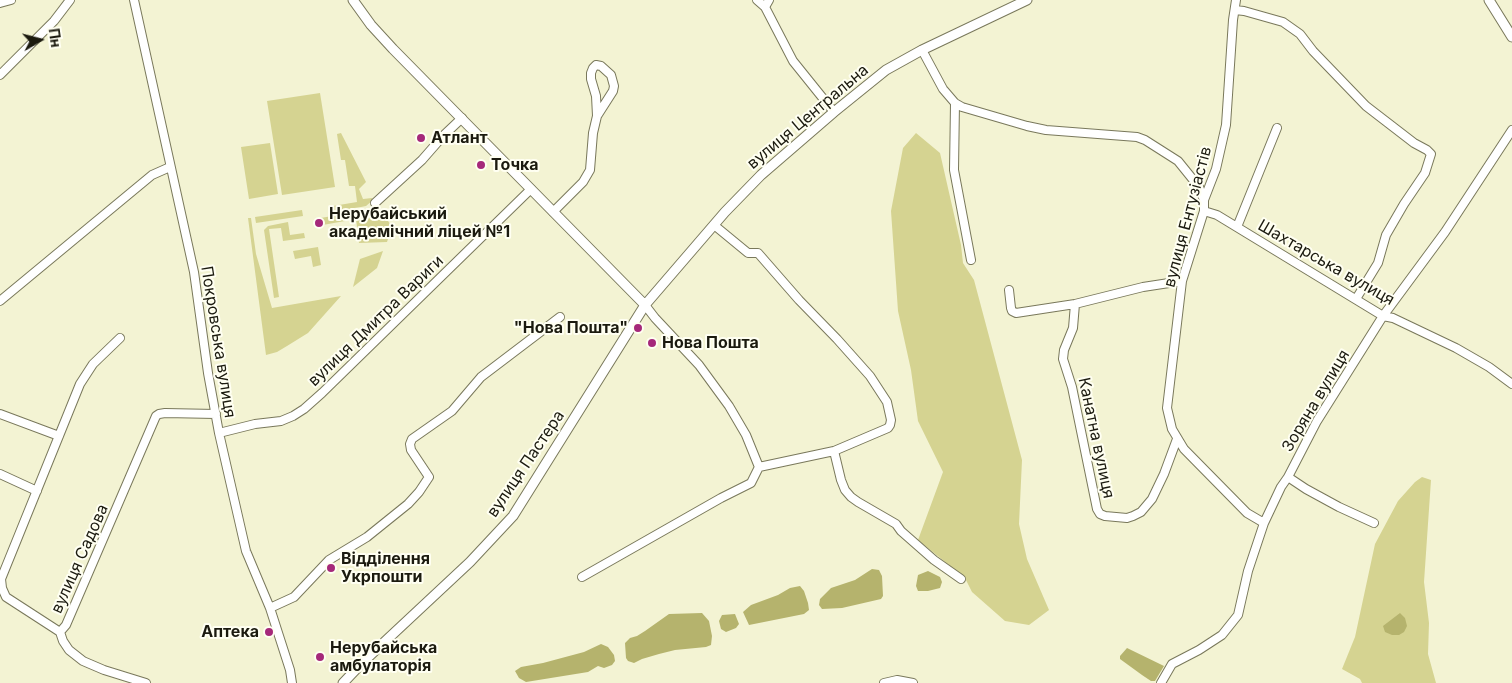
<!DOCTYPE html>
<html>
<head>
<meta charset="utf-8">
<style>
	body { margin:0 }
	#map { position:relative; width:1512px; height:683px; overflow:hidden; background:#f3f3d3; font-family:Inter,sans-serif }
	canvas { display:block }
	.north { position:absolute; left:15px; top:15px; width:50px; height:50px; -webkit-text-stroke:4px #fffff2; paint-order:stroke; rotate:82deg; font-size:14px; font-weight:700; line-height:20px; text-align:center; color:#1b1a0f }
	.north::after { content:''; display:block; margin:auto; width:18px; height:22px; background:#1b1a0f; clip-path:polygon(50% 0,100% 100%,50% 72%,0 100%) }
</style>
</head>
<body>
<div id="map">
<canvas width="1512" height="683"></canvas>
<div class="north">Пн</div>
</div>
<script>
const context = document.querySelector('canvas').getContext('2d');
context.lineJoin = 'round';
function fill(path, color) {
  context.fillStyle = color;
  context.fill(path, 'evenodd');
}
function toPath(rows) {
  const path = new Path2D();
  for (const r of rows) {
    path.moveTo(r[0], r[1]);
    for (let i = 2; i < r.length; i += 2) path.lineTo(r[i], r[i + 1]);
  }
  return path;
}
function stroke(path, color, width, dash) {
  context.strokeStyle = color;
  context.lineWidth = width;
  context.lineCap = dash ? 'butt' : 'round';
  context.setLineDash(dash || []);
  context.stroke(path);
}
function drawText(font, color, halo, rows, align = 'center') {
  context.font = font + ' Inter,sans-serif';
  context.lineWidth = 4;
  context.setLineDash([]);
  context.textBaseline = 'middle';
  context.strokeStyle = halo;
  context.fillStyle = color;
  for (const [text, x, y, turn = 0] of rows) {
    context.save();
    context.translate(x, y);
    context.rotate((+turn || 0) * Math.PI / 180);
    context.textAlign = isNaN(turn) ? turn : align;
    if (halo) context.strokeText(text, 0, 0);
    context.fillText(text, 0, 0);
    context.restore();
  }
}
const green = toPath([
	[320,93,335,187,282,195,267,101],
	[341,133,366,182,359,189,363,199,372,198,373,200,366,206,361,207,334,211,333,206,357,202,355,186,349,186,345,160,341,160,337,134],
	[916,133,940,153,961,245,963,263,974,280,1022,460,1019,524,1027,559,1049,610,1029,625,1005,621,972,592,965,578,918,540,943,472,918,421,911,370,898,311,891,211,903,148],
	[270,143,278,194,249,199,241,147],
	[377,204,392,227,387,242,359,243,356,219],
	[302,210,303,216,256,223,255,217],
	[349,213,345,221,317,226,315,219],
	[248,218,251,218,256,254,272,308,341,296,308,333,287,346,277,352,266,355],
	[288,222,290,235,304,233,305,238,283,241,281,228,269,229,279,297,274,298,264,230,268,226],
	[318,247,321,265,313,267,311,256,295,259,293,251],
	[383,251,377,268,353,287,360,259],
	[1422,477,1431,480,1424,582,1429,623,1428,654,1436,683,1362,683,1360,679,1342,669,1355,637,1375,544,1398,501,1415,482]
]);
const water = toPath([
	[872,569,879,570,882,576,883,596,881,599,842,608,822,609,819,605,820,599,831,588,855,580],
	[928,571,940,577,942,582,940,588,928,591,918,591,916,586,918,575],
	[800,586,804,591,808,603,809,610,804,614,749,625,743,612,751,605,778,595,790,588],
	[702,613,709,621,712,636,711,645,706,647,675,650,659,654,642,659,634,663,628,661,626,658,625,643,630,638,637,636,645,631,669,614],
	[1400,613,1405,618,1407,626,1404,632,1399,635,1392,635,1385,632,1383,626],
	[735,614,739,624,736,628,726,632,721,629,719,621,722,615],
	[601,644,608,647,614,655,615,661,612,665,604,668,598,666,588,672,526,682,519,678,515,671,521,667,543,663,584,652],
	[1127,648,1164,666,1155,681,1151,681,1142,675,1120,659,1120,656]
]);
const minor = toPath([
	[134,0,194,272,208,373,219,433,243,538,246,551,270,608,290,670,292,683],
	[757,0,765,7],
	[769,0,765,7,793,61,834,112],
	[1236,0,1233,20,1226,125,1216,169,1204,200,1204,211,1182,281,1167,408,1172,429,1184,449,1247,513,1264,523],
	[0,3,11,0],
	[1235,10,1244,11,1283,22,1300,34,1313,51,1366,106,1414,143,1427,150,1431,154,1425,173,1404,204,1386,235,1378,263,1356,299],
	[922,50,943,89,955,103,962,107,1027,126,1046,130,1137,137,1145,140,1178,161,1199,187,1204,200],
	[0,75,54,21,70,0],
	[955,103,954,170,971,260],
	[375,203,422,160,443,136,462,118],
	[1204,211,1217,215,1383,316,1393,318,1456,348,1489,367,1512,384],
	[553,212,583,182,590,170,593,133,597,116,613,91,614,86,611,75,601,66,596,65,593,68,591,73,591,79,596,96,597,116],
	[1237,227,1277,128],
	[1009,290,1011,308,1012,311,1016,313,1075,304,1143,287,1182,281],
	[0,301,152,175,170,167],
	[1075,304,1073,328,1064,350,1063,359,1072,387,1097,509,1100,514,1105,516,1127,518,1133,516,1141,512,1152,499,1164,474,1177,439],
	[645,305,655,318,699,365,729,406,746,435,759,467],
	[120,338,93,364,80,384,1,579,2,588,6,597,60,632,66,625,156,416,159,414,165,413,216,414],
	[0,414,59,436],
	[219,433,255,424,281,421,293,416,304,409,322,393,531,189],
	[834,451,841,480,845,490,851,497,858,502,896,524,901,531,934,560,961,579],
	[0,474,37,491],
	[1288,477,1306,489,1339,507,1374,523],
	[582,577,721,498,751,483,759,467,834,451,888,428,890,425,891,420,887,402,870,376,837,339,799,300,758,253,748,253,714,225],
	[270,608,294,597,329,560,367,537,408,504,419,492,429,477,411,450,410,444,412,439,452,411,481,377,560,317],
	[60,632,63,641,69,650,83,661,104,670,146,683],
	[884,683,897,680,913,683],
	[1161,683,1172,664,1199,650,1222,635,1238,615,1248,571,1264,523,1281,487,1288,477,1317,421,1383,316,1445,232,1512,130]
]);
const tertiary = toPath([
	[353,0,371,25,393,49,645,305],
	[1489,0,1512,37],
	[343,683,363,662,470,562,513,516,645,305,725,212,761,175,834,112,886,70,922,50,1027,0]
]);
const markers = [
	[421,138,5,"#a5287a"],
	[481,165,5,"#a5287a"],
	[319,223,5,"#a5287a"],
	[638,328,5,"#a5287a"],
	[652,343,5,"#a5287a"],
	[331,568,5,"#a5287a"],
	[269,632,5,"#a5287a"],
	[320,657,5,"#a5287a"]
];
const streetNames = [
	["вулиця Центральна",808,117,-40],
	["вулиця Ентузіастів",1188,217,-75],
	["Шахтарська вулиця",1326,263,30],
	["вулиця Дмитра Вариги",376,321,-44],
	["Покровська вулиця",218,342,81],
	["Зоряна вулиця",1316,401,-59],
	["Канатна вулиця",1096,438,78],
	["вулиця Пастера",526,464,-56],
	["вулиця Садова",80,559,-66]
];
const poiNames = [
	["Атлант",431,138],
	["Точка",491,165],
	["Нерубайський",329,214],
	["академічний ліцей №1",329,232],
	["\"Нова Пошта\"",628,328,"right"],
	["Нова Пошта",662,343],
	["Відділення",341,559],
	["Укрпошти",341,577],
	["Аптека",259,632,"right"],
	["Нерубайська",330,648],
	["амбулаторія",330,666]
];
fill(green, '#d5d391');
fill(water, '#b5b36d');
stroke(minor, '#79785b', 10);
stroke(tertiary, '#79785b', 11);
stroke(minor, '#fff', 8);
stroke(tertiary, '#fff', 9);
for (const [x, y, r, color] of markers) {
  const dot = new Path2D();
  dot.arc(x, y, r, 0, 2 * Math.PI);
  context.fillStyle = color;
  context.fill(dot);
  stroke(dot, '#fffff2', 2);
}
drawText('16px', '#1b1a0f', '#fffff2', streetNames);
drawText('bold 16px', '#1b1a0f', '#fffff2', poiNames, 'left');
</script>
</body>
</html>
